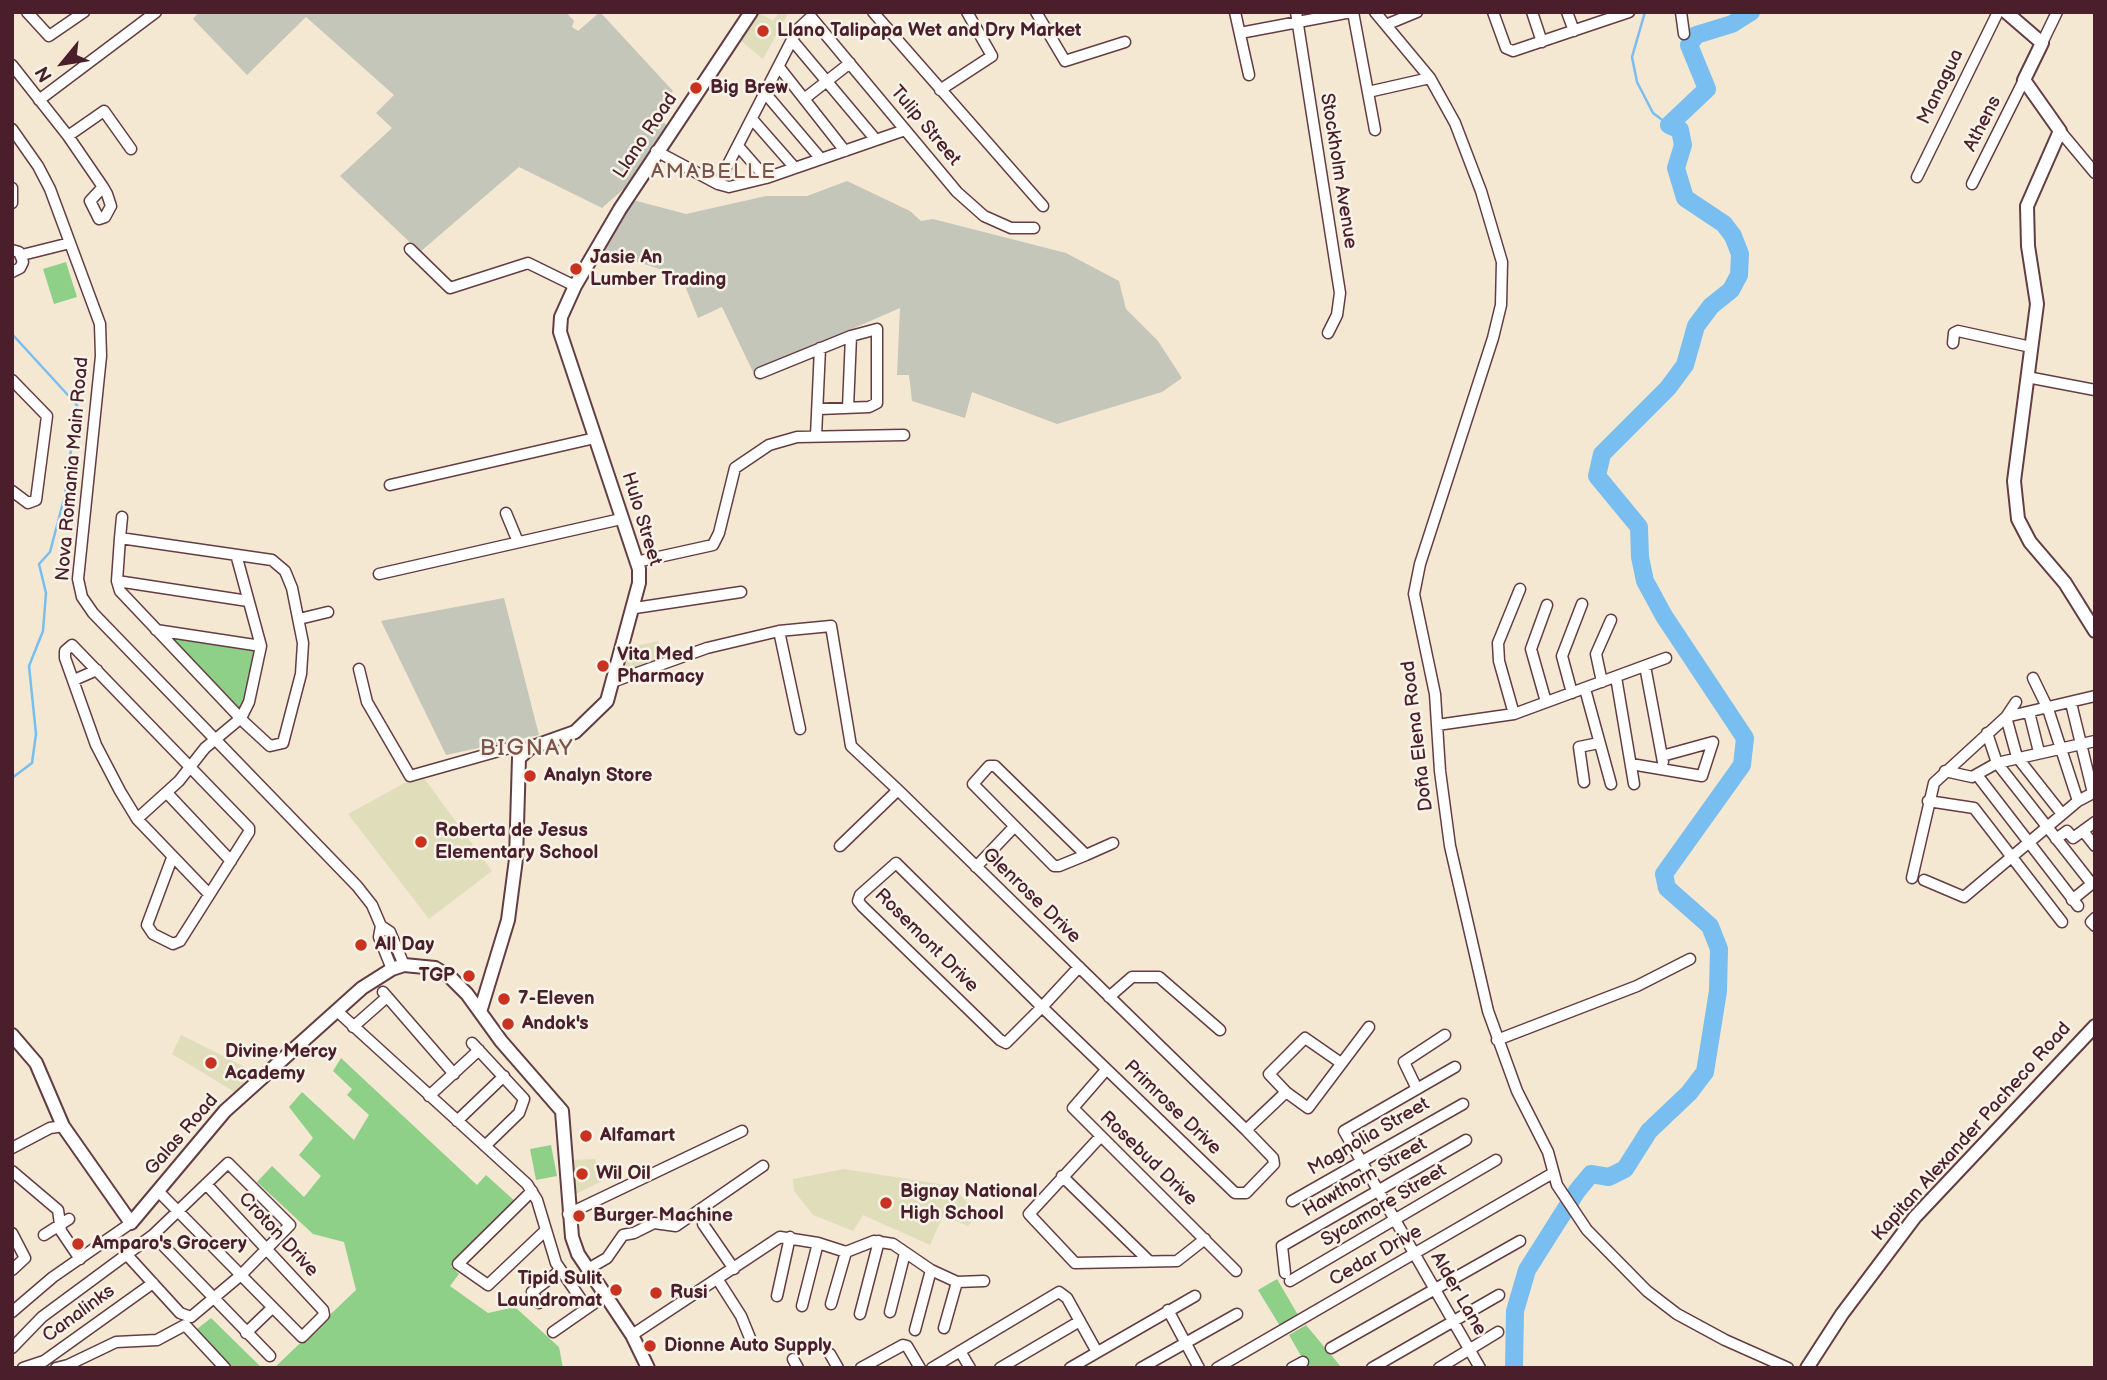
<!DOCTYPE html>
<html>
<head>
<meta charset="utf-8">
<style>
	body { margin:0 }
	#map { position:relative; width:2107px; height:1380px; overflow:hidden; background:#f4e8d3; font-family:"Balsamiq Sans",sans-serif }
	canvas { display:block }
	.frame { position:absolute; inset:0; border:14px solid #4a1f2b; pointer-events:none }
	.north { position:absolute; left:28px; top:28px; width:70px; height:70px; -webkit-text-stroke:5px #f7f3e8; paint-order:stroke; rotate:240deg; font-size:19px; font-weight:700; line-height:28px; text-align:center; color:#4a1f2b }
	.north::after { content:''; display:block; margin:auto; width:24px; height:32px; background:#4a1f2b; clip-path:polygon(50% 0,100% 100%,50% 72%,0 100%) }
</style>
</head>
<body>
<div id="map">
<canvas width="2107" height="1380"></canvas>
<div class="frame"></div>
<div class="north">N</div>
</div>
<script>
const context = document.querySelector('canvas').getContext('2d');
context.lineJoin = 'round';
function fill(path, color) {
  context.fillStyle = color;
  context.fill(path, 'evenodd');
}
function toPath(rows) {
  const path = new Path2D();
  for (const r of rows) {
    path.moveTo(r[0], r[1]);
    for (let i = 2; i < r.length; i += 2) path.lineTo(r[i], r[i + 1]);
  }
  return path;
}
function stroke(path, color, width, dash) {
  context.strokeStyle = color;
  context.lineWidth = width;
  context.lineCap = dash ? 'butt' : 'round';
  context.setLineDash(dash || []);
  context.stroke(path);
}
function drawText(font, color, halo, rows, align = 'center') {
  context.font = font + ' "Balsamiq Sans",sans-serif';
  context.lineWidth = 5;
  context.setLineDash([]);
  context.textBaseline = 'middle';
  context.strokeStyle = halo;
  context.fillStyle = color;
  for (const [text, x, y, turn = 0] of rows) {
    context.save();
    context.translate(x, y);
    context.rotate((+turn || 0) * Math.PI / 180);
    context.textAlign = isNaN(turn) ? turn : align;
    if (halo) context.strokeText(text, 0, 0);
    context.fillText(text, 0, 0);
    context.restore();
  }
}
const built = toPath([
	[758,12,773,21,779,12,789,12,763,59,741,41],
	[658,641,665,658,621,675,627,648],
	[421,774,492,871,429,919,348,814],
	[181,1035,253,1071,238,1094,172,1054],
	[595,1159,604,1180,574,1195,572,1160],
	[844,1169,952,1186,978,1214,968,1226,943,1216,930,1245,863,1215,853,1231,813,1215,794,1191,793,1179]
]);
const industrial = toPath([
	[199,12,566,12,574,21,572,27,578,31,600,12,673,91,656,114,668,127,634,180,602,208,519,167,420,252,340,176,392,128,376,113,394,95,306,17,247,75,193,19],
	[847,181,910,211,921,221,933,219,1066,253,1119,281,1126,309,1158,341,1182,378,1162,392,1057,424,972,392,965,418,912,401,909,375,897,375,900,308,753,372,722,307,698,318,681,276,601,250,633,200,686,214,766,196,807,196],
	[504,598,539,735,446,755,381,621]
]);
const green = toPath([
	[66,262,77,297,54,304,43,269],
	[167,636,258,650,242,715],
	[341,1058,477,1185,486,1175,516,1202,451,1266,459,1274,450,1286,488,1313,515,1307,559,1347,563,1368,274,1368,356,1290,344,1242,313,1234,257,1182,272,1166,304,1197,321,1176,299,1155,313,1138,289,1107,302,1092,354,1140,369,1115,347,1095,352,1089,333,1071],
	[551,1145,557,1176,536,1180,530,1149],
	[1277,1279,1298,1315,1280,1326,1258,1290],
	[211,1318,262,1368,232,1368,197,1329],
	[1306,1325,1342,1368,1308,1368,1289,1335]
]);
const stream = toPath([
	[1645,12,1632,57,1637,82,1653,113,1669,125],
	[12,334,77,405,65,495,50,552,39,564,46,593,43,631,29,666,36,734,32,763,12,778]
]);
const river = toPath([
	[1514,1368,1515,1311,1527,1270,1577,1191,1591,1174,1609,1177,1625,1169,1649,1131,1689,1093,1705,1072,1718,991,1719,949,1710,926,1667,888,1664,874,1742,765,1745,738,1664,616,1645,581,1640,557,1639,527,1597,476,1602,454,1668,388,1685,365,1696,326,1711,306,1731,290,1739,275,1740,254,1733,236,1724,224,1685,198,1676,168,1683,145,1680,130,1669,125,1707,89,1689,45,1696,35,1732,24,1751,12]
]);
const street = toPath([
	[27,12,49,36,84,12],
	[873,12,1043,206],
	[1036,12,1065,61,1125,42],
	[1235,12,1249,75],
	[1296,12,1340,293,1337,315,1328,333],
	[1353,12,1375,130],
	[1375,12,1430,78,1455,123,1481,191,1502,262,1501,305,1493,338,1420,564,1414,594,1435,694,1440,771,1450,846,1488,1011,1517,1091,1548,1152,1557,1185,1587,1230,1647,1291,1677,1314,1725,1340,1788,1368],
	[1493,12,1506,48,1513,51,1629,12],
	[1532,12,1542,42],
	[1567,12,1574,31],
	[1681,12,1684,34],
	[1388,24,1417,12],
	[1240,33,1351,12],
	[792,40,876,140],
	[2042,43,2057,12],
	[12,65,68,136,103,187,107,194,111,206,105,217,99,219,90,201,103,187],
	[779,67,845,151],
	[940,90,992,56,967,12],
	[1368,92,1430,78],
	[765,93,821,159],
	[804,99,850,63],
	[39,100,156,12],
	[752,119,795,168],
	[12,129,38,166,50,189,100,324,101,356,78,579,82,597,93,613,357,886,372,905,381,926,390,932,404,965],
	[2060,131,2095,173],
	[68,136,104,111,131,149],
	[738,146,766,178],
	[656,151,718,184,729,187,766,178,905,130],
	[1917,177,1998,12],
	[718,184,797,30,811,17,957,192,984,216,1011,228,1034,228],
	[1972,184,2024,80],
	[12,188,12,203],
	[410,249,450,288,528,263,575,286],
	[12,250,19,252,23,262,20,268,12,272],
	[22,255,70,243],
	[1953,343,1954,333,1958,331,2031,347],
	[760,373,851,336,877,329,877,403,869,407,819,409],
	[2027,377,2095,390],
	[12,380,47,416,36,500,28,503,12,491],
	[848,408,851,336],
	[816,436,820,348],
	[390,485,595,438],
	[506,513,518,542],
	[120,538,272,560,285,571,292,588,303,643,301,674,283,743,270,746,245,723,120,591,117,581,120,538,122,517],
	[237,558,261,646],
	[636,562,713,545,719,533,735,468,769,445,797,437,904,435],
	[379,574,621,519],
	[117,581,248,601],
	[635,608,741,592],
	[299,619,328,612],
	[779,631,800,729],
	[1645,666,1663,762],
	[359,669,367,702,410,776,513,747,527,749],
	[1616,677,1634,784],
	[2033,678,2048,709,2078,801],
	[74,680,97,670],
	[615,681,707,648,779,631,831,626,851,746,898,790,1079,967,1246,1130,1273,1158,1274,1164,1246,1193,1235,1193,1042,1007,896,863,860,895,858,901,862,906,1000,1040,1006,1043,1042,1007,1079,967],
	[1602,682,1596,654,1611,620],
	[1585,689,1611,784],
	[1572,693,1562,656,1582,604],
	[1546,702,1531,649,1547,605],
	[2071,703,2093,793],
	[2029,712,2039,752],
	[1514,714,1499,661,1498,643,1520,589],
	[2006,717,2017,757,2062,814],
	[2006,717,2095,696],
	[1437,725,1514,714,1666,658],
	[1987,733,1997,763,2092,884],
	[1631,764,1702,776,1713,742,1662,756],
	[1945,771,1972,777,1997,763,2095,741],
	[1977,775,2078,906],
	[1584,782,1579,747,1599,743],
	[167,793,231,861],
	[1928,801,1974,808,2062,922],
	[137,819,179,781,205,748,241,718,249,702,261,646,156,630],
	[2083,831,2095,846],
	[2056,839,2067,831,2073,838,2095,822],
	[840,846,898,790],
	[1086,855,995,766,989,766,973,784,1054,866,1059,866,1086,855,1113,843],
	[172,858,147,925,153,934,173,944,180,941,249,832,249,828,72,645,65,651,65,658,96,745,120,791,137,819,209,894],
	[976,867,1013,828],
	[1912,878,1934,783,2006,717,2016,702],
	[1924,880,1964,897,2078,801,2095,792],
	[2072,900,2094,882],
	[2095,918,2091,922,2095,926],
	[381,926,379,937,392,969],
	[383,992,454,1074],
	[1109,997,1132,977,1159,977,1220,1030],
	[337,1011,527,1184,537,1200,556,1263,587,1308],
	[353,1027,387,997],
	[1497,1040,1637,986,1690,959],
	[472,1043,524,1099,519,1113,485,1146],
	[1455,1067,1344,1131,1480,1368],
	[1106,1070,1073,1108,1236,1271],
	[1417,1089,1404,1062,1445,1035],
	[1286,1092,1269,1074,1305,1038,1341,1063],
	[429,1096,479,1050],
	[457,1121,504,1076],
	[1246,1130,1286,1092,1308,1108,1369,1027],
	[1101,1136,1029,1214,1075,1263,1177,1261,1205,1239],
	[12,1148,50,1128,63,1126],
	[12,1171,58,1210,61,1231,80,1259],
	[1062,1176,1149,1261],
	[532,1191,458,1264,488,1285,546,1230],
	[159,1192,302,1337,324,1315,323,1310,206,1184],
	[1292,1201,1463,1104],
	[568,1214,742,1131],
	[703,1224,734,1269],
	[12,1233,25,1258,12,1270],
	[44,1235,69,1219],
	[153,1235,270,1356],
	[588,1269,607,1258,623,1235,634,1233,654,1223,676,1226,763,1166],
	[1285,1273,1282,1246,1466,1140],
	[718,1280,741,1316,752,1343],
	[1290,1281,1496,1160],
	[777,1296,790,1237],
	[539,1303,532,1292,561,1270],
	[831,1304,846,1252],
	[802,1306,818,1243],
	[1168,1310,1199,1368],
	[12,1312,53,1277,131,1223],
	[890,1312,905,1253],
	[860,1314,879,1241],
	[944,1328,957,1282],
	[915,1330,931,1270],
	[553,1332,599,1300],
	[246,1333,272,1308],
	[632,1335,780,1237,818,1243,846,1252,874,1241,893,1244,931,1270,957,1282,984,1281],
	[12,1348,42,1317,153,1235,228,1163,290,1225,241,1275,191,1317,180,1313,128,1256],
	[1331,1348,1520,1241],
	[960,1351,970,1368],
	[830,1354,838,1368],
	[793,1359,798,1368],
	[23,1368,44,1361,153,1283],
	[56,1368,68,1365,116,1342,157,1340,185,1325,225,1368],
	[861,1368,903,1345,907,1346,920,1368],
	[932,1368,1059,1292,1067,1298,1097,1352],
	[1000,1368,1080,1321],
	[1070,1368,1195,1296],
	[1141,1368,1237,1314],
	[1217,1368,1553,1173],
	[1292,1368,1303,1362],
	[1372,1368,1499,1295],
	[1439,1368,1498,1332]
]);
const secondary = toPath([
	[2006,12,2042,43,2024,80,2060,131,2027,206,2028,246,2037,304,2014,481,2018,519,2030,542,2065,583,2095,631],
	[480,1012,508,920,516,859,519,758,530,748,575,732,607,701,639,583,639,569,560,332,561,317,575,286,620,209,751,12],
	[12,1035,36,1063,63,1126,131,1223,225,1111,362,988,392,969,404,965,435,968,450,977,467,994,501,1041,562,1111,572,1237,578,1254,632,1335,648,1368],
	[1807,1368,1842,1314,1915,1217,2095,1026]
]);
const markers = [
	[763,31,7,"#c8321e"],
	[696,88,7,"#c8321e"],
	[576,269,7,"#c8321e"],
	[603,666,7,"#c8321e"],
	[530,776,7,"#c8321e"],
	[421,842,7,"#c8321e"],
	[361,945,7,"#c8321e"],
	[469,976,7,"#c8321e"],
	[504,999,7,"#c8321e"],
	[508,1024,7,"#c8321e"],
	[211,1063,7,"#c8321e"],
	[586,1136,7,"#c8321e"],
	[582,1174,7,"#c8321e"],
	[886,1203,7,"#c8321e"],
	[579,1216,7,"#c8321e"],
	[78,1244,7,"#c8321e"],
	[616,1290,7,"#c8321e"],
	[656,1293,7,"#c8321e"],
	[650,1346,7,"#c8321e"]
];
const poiNames = [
	["Llano Talipapa Wet and Dry Market",777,31],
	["Big Brew",710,88],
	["Jasie An",590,258],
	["Lumber Trading",590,280],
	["Vita Med",617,655],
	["Pharmacy",617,677],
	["Analyn Store",544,776],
	["Roberta de Jesus",435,831],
	["Elementary School",435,853],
	["All Day",375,945],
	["TGP",455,976,"right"],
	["7-Eleven",518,999],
	["Andok's",522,1024],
	["Divine Mercy",225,1052],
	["Academy",225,1074],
	["Alfamart",600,1136],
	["Wil Oil",596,1174],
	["Bignay National",900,1192],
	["High School",900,1214],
	["Burger Machine",593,1216],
	["Amparo's Grocery",92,1244],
	["Tipid Sulit",602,1279,"right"],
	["Laundromat",602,1301,"right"],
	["Rusi",670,1293],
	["Dionne Auto Supply",664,1346]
];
const streetNames = [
	["Managua",1941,87,-64],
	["Athens",1983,124,-63],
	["Tulip Street",925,126,50],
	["Llano Road",646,136,-56],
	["Stockholm Avenue",1338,171,81],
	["Nova Romania Main Road",73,469,-85],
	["Hulo Street",641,519,73],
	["Doña Elena Road",1418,736,-97],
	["Glenrose Drive",1031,896,44],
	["Rosemont Drive",926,941,45],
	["Primrose Drive",1172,1108,44],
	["Kapitan Alexander Pacheco Road",1972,1132,-48],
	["Galas Road",182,1135,-49],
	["Magnolia Street",1369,1137,-30],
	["Rosebud Drive",1148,1159,44],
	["Hawthorn Street",1365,1178,-30],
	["Sycamore Street",1384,1206,-31],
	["Croton Drive",278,1235,47],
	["Cedar Drive",1376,1256,-30],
	["Alder Lane",1458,1294,60],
	["Canalinks",79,1314,-36]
];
const neighbourhoodNames = [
	["AMABELLE",714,173]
];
const quarterNames = [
	["BIGNAY",527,749]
];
fill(built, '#e0ddbb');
fill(industrial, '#c4c6b9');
fill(green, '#8fd088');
stroke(stream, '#79bef0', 2.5);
stroke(river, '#79bef0', 18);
stroke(street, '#643d44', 13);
stroke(secondary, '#643d44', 16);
stroke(street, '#fff', 10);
stroke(secondary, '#fff', 12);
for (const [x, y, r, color] of markers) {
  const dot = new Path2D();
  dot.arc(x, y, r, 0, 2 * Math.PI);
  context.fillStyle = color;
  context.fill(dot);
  stroke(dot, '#f7f3e8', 2.5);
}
drawText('bold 19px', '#4a1f2b', '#f7f3e8', poiNames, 'left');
drawText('19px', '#4a1f2b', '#f7f3e8', streetNames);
context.letterSpacing = '2px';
drawText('21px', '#7c544b', '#f7f3e8', neighbourhoodNames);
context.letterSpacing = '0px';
context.letterSpacing = '2px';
drawText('23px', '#7c544b', '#f7f3e8', quarterNames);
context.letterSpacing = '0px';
</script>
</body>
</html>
